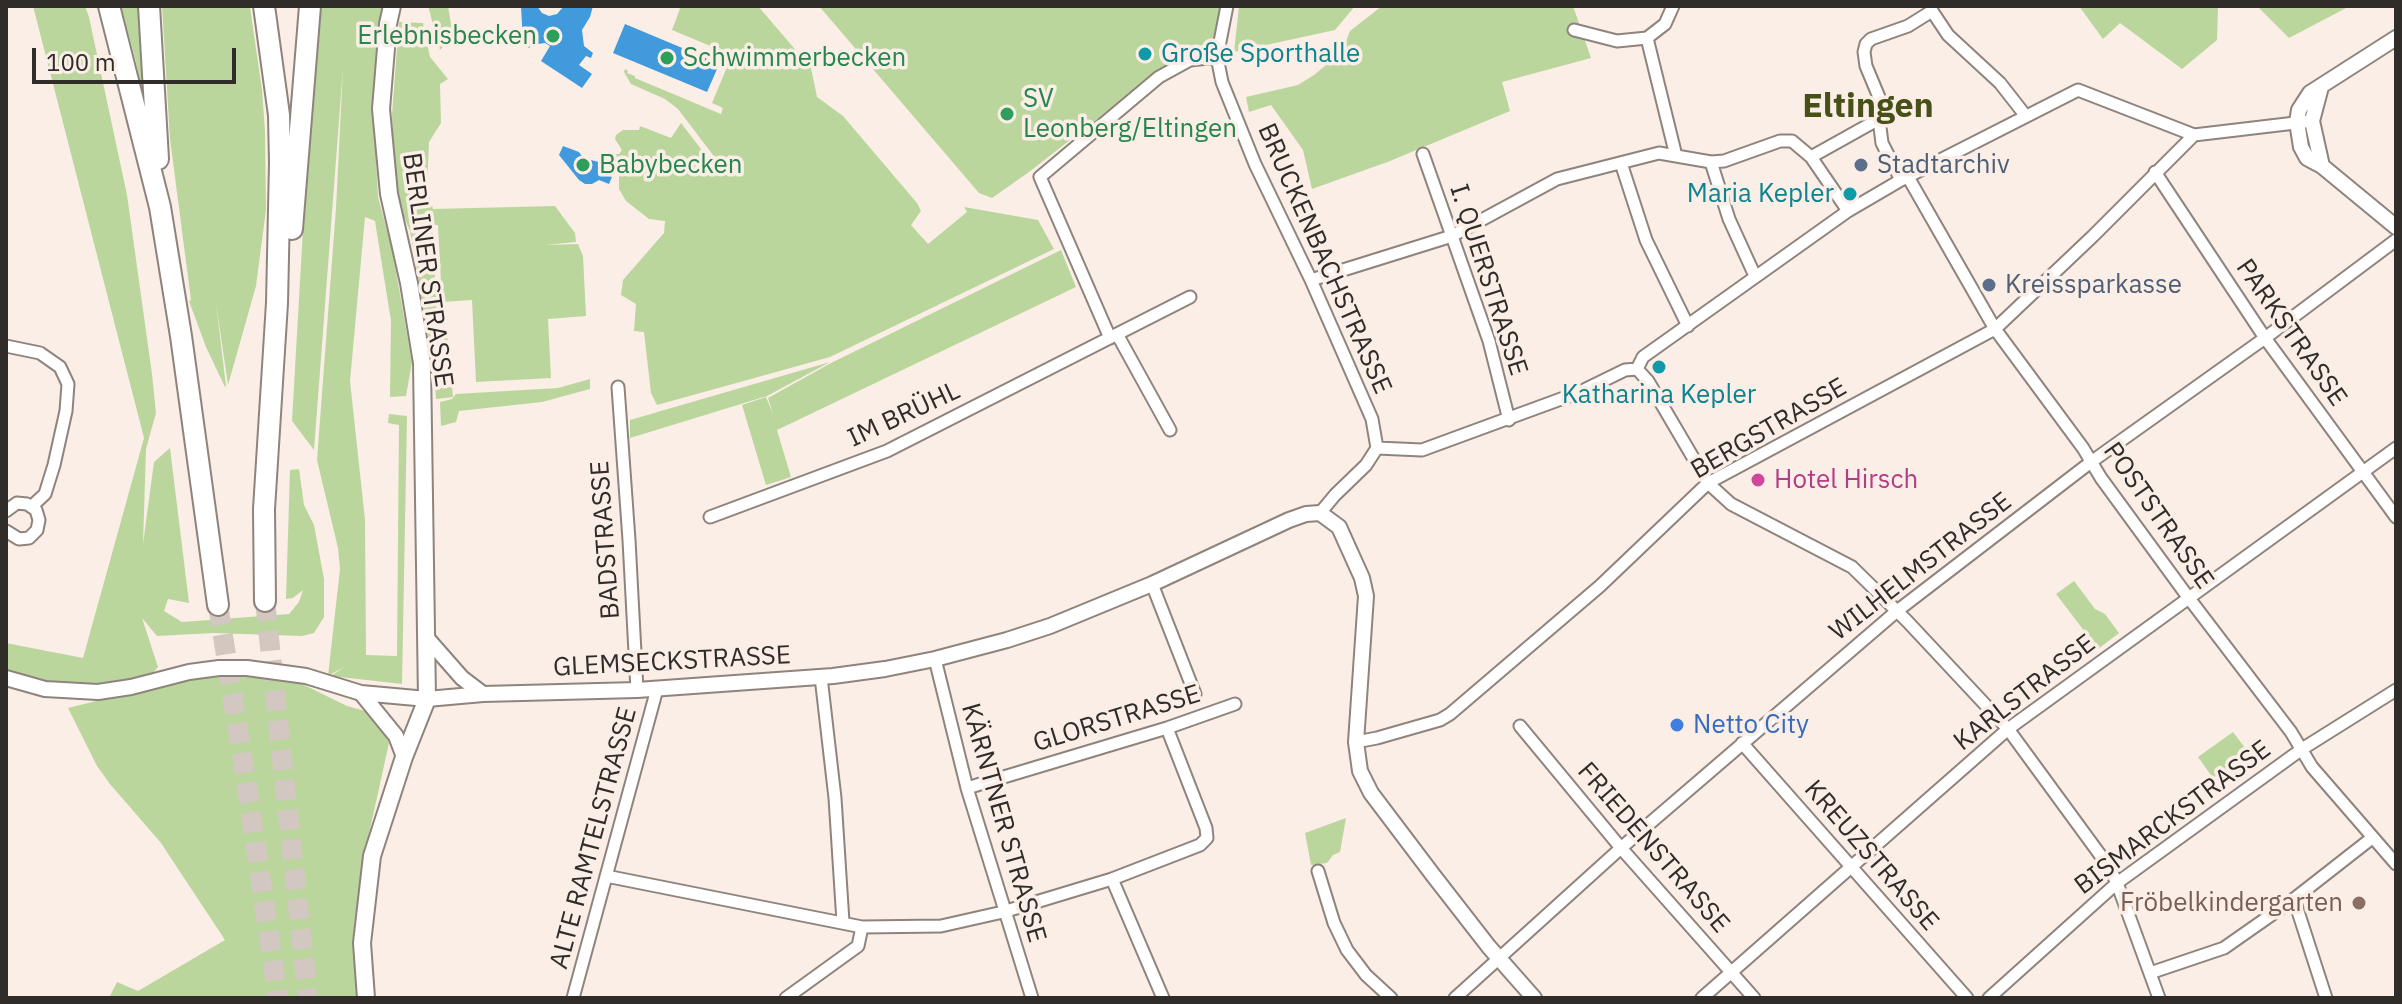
<!DOCTYPE html>
<html>
<head>
<meta charset="utf-8">
<style>
	body { margin:0 }
	#map { position:relative; width:2402px; height:1004px; overflow:hidden; background:#faeee7; font-family:"IBM Plex Sans",sans-serif }
	canvas { display:block }
	.frame { position:absolute; inset:0; border:8px solid #302c29; pointer-events:none }
	.scale { position:absolute; left:32px; top:48px; width:204px; height:36px; box-sizing:border-box; border:4px solid #302c29; border-top:0; padding-left:10px; font-size:24px; line-height:28px; white-space:nowrap; color:#302c29; -webkit-text-stroke:6px #faeee7; paint-order:stroke }
</style>
</head>
<body>
<div id="map">
<canvas width="2402" height="1004"></canvas>
<div class="frame"></div>
<div class="scale">100 m</div>
</div>
<script>
const context = document.querySelector('canvas').getContext('2d');
context.lineJoin = 'round';
function fill(path, color) {
  context.fillStyle = color;
  context.fill(path, 'evenodd');
}
function toPath(rows) {
  const path = new Path2D();
  for (const r of rows) {
    path.moveTo(r[0], r[1]);
    for (let i = 2; i < r.length; i += 2) path.lineTo(r[i], r[i + 1]);
  }
  return path;
}
function stroke(path, color, width, dash) {
  context.strokeStyle = color;
  context.lineWidth = width;
  context.lineCap = dash ? 'butt' : 'round';
  context.setLineDash(dash || []);
  context.stroke(path);
}
function drawText(font, color, halo, rows, align = 'center') {
  context.font = font + ' "IBM Plex Sans",sans-serif';
  context.lineWidth = 7;
  context.setLineDash([]);
  context.textBaseline = 'middle';
  context.strokeStyle = halo;
  context.fillStyle = color;
  for (const [text, x, y, turn = 0] of rows) {
    context.save();
    context.translate(x, y);
    context.rotate((+turn || 0) * Math.PI / 180);
    context.textAlign = isNaN(turn) ? turn : align;
    if (halo) context.strokeText(text, 0, 0);
    context.fillText(text, 0, 0);
    context.restore();
  }
}
const green = toPath([
	[33,6,85,6,89,17,127,195,152,374,156,413,146,449,143,544,154,462,170,448,189,603,168,599,164,611,182,622,289,614,299,602,303,590,293,598,286,599,290,470,299,469,304,505,314,525,324,579,324,617,314,633,302,636,213,633,157,636,142,618,158,667,152,674,98,685,56,684,6,670,6,643,83,658,144,438],
	[121,6,141,6,147,112,135,58],
	[162,6,250,6,251,14,262,90,265,131,266,210,256,286,228,385,216,303,226,386,225,387,206,347,189,301,191,300,170,139],
	[320,6,385,6,374,79,374,119,378,197,392,249,412,362,406,396,390,397,391,321,375,221,365,217,350,381,365,520,366,655,397,656,399,425,388,423,389,414,407,416,402,684,331,676,344,667,328,676,340,569,338,548,317,460,336,208,343,68,314,450,292,421,313,55],
	[428,6,448,6,453,36,440,50],
	[681,6,758,6,811,68,817,97,843,116,917,203,921,211,911,225,928,244,967,212,964,207,1038,220,1054,249,830,357,657,405,651,393,644,332,634,331,636,304,621,295,623,280,664,233,665,221,649,219,626,201,619,189,619,175,613,159,616,154,619,154,622,150,615,139,616,135,623,130,639,130,640,126,671,138,681,123,711,162,716,159,678,109,665,99,631,84,624,72,625,69,628,71,627,73,635,76,635,78,721,114,723,108,712,103,732,55,672,30],
	[819,6,1221,6,1214,47,1178,56,1029,172,992,198,979,193],
	[1239,6,1355,6,1335,30,1234,52],
	[1382,6,1573,6,1591,58,1502,82,1510,111,1390,161,1312,189,1303,150,1271,105,1249,112,1246,97,1298,85,1314,75,1342,52,1350,31],
	[2079,6,2218,6,2217,40,2182,69,2120,23,2103,39],
	[2257,6,2350,6,2289,38],
	[399,22,423,23,430,57,448,79,440,84,441,123,429,142,427,187,433,209,555,206,575,233,576,242,545,245,578,244,583,256,586,316,548,319,551,378,476,382,472,300,442,302,438,225,432,225,438,334,447,334,453,397,436,399,433,362,410,231,394,193,392,115],
	[1061,250,1076,287,777,430,791,477,766,485,742,405,766,397,773,414,768,398,831,363],
	[830,362,767,396,630,438,630,420],
	[590,379,590,389,542,402,459,411,456,422,441,426,440,402,452,399,456,394,558,388],
	[2074,581,2095,609,2105,614,2119,633,2098,649,2056,594],
	[241,671,294,680,347,706,365,711,378,722,389,743,363,861,354,925,355,965,360,998,109,998,117,982,138,991,225,940,161,843,110,784,97,766,68,708,194,677],
	[2233,732,2249,753,2213,778,2198,757],
	[1346,818,1340,852,1333,855,1327,863,1311,865,1305,833]
]);
const water = toPath([
	[521,6,537,6,542,13,549,16,557,14,564,6,593,6,590,17,582,30,584,46,593,53,591,58,586,56,579,65,592,74,582,88,541,61,550,46,545,43,531,45,529,48,523,43],
	[625,24,711,60,712,57,721,60,707,92,613,53],
	[563,146,579,152,583,158,599,162,602,173,612,177,609,184,599,180,592,184,585,184,579,180,559,155]
]);
const motorwayTunnel = toPath([
	[265,601,308,998],
	[218,605,247,786,278,998]
]);
const minor = toPath([
	[1227,6,1217,57,1222,82,1255,164,1311,280,1372,419,1377,448,1366,465,1335,495,1320,513],
	[1931,6,1932,11,1948,35,2000,83,2025,115],
	[1574,30,1617,41,1647,38,1665,24,1673,6],
	[1647,38,1676,156],
	[1423,154,1489,341,1509,420],
	[1811,157,1879,119],
	[1711,162,1729,219,1755,276],
	[1621,163,1646,240,1688,326],
	[2155,172,2265,338,2396,517],
	[1908,177,1995,329,2083,448,2101,478,2188,597,2291,732,2312,767,2396,864],
	[1901,180,1882,143,1879,119,1881,102,1866,66,1864,52,1866,44,1871,39,1908,26,1932,11],
	[1311,280,1452,236,1557,179,1659,153,1711,162,1724,161,1780,141,1792,141,1811,157,1848,211],
	[1117,334,1170,430],
	[1110,338,1040,177,1159,77,1190,60,1217,57],
	[6,346,40,353,60,367,68,384,66,411,54,465,45,494,32,506],
	[1637,369,1648,381,1708,483,1731,504,1852,567,1907,621,2008,729,2109,867,2117,883,2159,998],
	[1637,369,1643,357,1848,211,1901,180,2078,90,2194,135,2312,121],
	[618,387,629,540,637,690],
	[1377,448,1422,450,1580,392,1625,370,1637,369],
	[6,511,17,503,27,504,36,510,39,520,37,530,29,538,19,539,6,531],
	[710,517,887,451,1190,297],
	[1152,584,1195,694],
	[935,659,967,788,1032,998],
	[821,677,835,798,843,922],
	[1520,726,1621,848,1754,998],
	[1356,742,1377,738,1440,720,1450,714,1600,586,1708,483,1995,329,2093,236,2194,135],
	[1742,743,1967,998],
	[967,788,1167,728,1235,704],
	[1318,871,1334,923,1347,950,1366,975,1391,998],
	[606,876,862,927,941,926,1003,912,1112,879,1200,845,1207,838,1206,828,1167,728],
	[1112,879,1163,998],
	[2294,899,2326,998],
	[2150,973,2224,948,2294,899,2372,838],
	[573,998,657,689],
	[786,998,858,946,862,927],
	[1455,998,1621,848,1897,611,2091,462,2265,338,2396,240],
	[1702,998,2008,729,2396,448],
	[1989,998,2117,883,2302,749,2396,690]
]);
const tertiary = toPath([
	[2396,38,2310,93,2299,110,2297,122,2301,147,2307,158,2322,166,2396,227],
	[2321,87,2312,121,2322,166],
	[426,637,462,678,483,694],
	[6,678,45,689,98,692,131,687,189,672,219,668,247,668,306,676,361,693,427,699,483,694,637,690,833,676,885,669,935,659,1007,640,1050,626,1152,584,1289,520,1306,514,1320,513,1339,527,1362,578,1366,596,1356,742,1360,771,1371,793,1433,875,1489,947,1534,998],
	[361,693,396,736,404,757]
]);
const secondary = toPath([
	[366,998,362,943,372,856,404,757,427,699,422,363,409,283,389,194,381,109,388,24,392,6]
]);
const motorway = toPath([
	[109,6,160,207,181,336,218,605],
	[149,6,158,159],
	[264,6,279,115,280,163,277,303,264,509,265,601],
	[292,229,310,6]
]);
const markers = [
	[553,36,8,"#2e9e5b"],
	[1145,54,8,"#0f9aa8"],
	[667,58,8,"#2e9e5b"],
	[1007,114,8,"#2e9e5b"],
	[583,165,8,"#2e9e5b"],
	[1861,165,8,"#5c6f8a"],
	[1850,194,8,"#0f9aa8"],
	[1989,285,8,"#5c6f8a"],
	[1659,367,8,"#0f9aa8"],
	[1758,480,8,"#d1479c"],
	[1677,725,8,"#3f7fe0"],
	[2359,903,8,"#8d6e63"]
];
const leisureNames = [
	["Erlebnisbecken",537,36,"right"],
	["Schwimmerbecken",683,58],
	["SV",1023,99],
	["Leonberg/Eltingen",1023,129],
	["Babybecken",599,165]
];
const cultureNames = [
	["Große Sporthalle",1161,54],
	["Maria Kepler",1834,194,"right"],
	["Katharina Kepler",1659,395,"center"]
];
const serviceNames = [
	["Stadtarchiv",1877,165],
	["Kreissparkasse",2005,285]
];
const streetNames = [
	["BRUCKENBACHSTRASSE",1324,259,66],
	["BERLINER STRASSE",427,270,82],
	["I. QUERSTRASSE",1488,280,72],
	["PARKSTRASSE",2291,333,55],
	["IM BRÜHL",904,415,-25],
	["BERGSTRASSE",1769,429,-30],
	["POSTSTRASSE",2158,516,55],
	["BADSTRASSE",606,540,-94],
	["WILHELMSTRASSE",1921,567,-38],
	["GLEMSECKSTRASSE",672,662,-3],
	["KARLSTRASSE",2025,693,-38],
	["GLORSTRASSE",1117,719,-17],
	["BISMARCKSTRASSE",2173,818,-37],
	["KÄRNTNER STRASSE",1003,823,74],
	["ALTE RAMTELSTRASSE",594,838,-75],
	["FRIEDENSTRASSE",1653,848,49],
	["KREUZSTRASSE",1871,856,49]
];
const hotelNames = [
	["Hotel Hirsch",1774,480]
];
const shopNames = [
	["Netto City",1693,725]
];
const educationNames = [
	["Fröbelkindergarten",2343,903]
];
const districtNames = [
	["Eltingen",1868,107]
];
fill(green, '#bbd69c');
fill(water, '#419adc');
stroke(motorwayTunnel, '#d2c7c1', 20, [20, 10]);
stroke(minor, '#8e847d', 15);
stroke(tertiary, '#8e847d', 18);
stroke(secondary, '#8e847d', 20);
stroke(motorway, '#8e847d', 24);
stroke(minor, '#fff', 11);
stroke(tertiary, '#fff', 14);
stroke(secondary, '#fff', 16);
stroke(motorway, '#fff', 20);
for (const [x, y, r, color] of markers) {
  const dot = new Path2D();
  dot.arc(x, y, r, 0, 2 * Math.PI);
  context.fillStyle = color;
  context.fill(dot);
  stroke(dot, '#faeee7', 3);
}
drawText('26px', '#27864d', '#faeee7', leisureNames, 'left');
drawText('26px', '#0d838f', '#faeee7', cultureNames, 'left');
drawText('26px', '#4e5e75', '#faeee7', serviceNames, 'left');
drawText('26px', '#302c29', '#faeee7', streetNames);
drawText('26px', '#b23c85', '#faeee7', hotelNames, 'left');
drawText('26px', '#366cbe', '#faeee7', shopNames, 'left');
drawText('26px', '#785e54', '#faeee7', educationNames, 'right');
drawText('bold 34px', '#475017', '#faeee7', districtNames);
</script>
</body>
</html>
